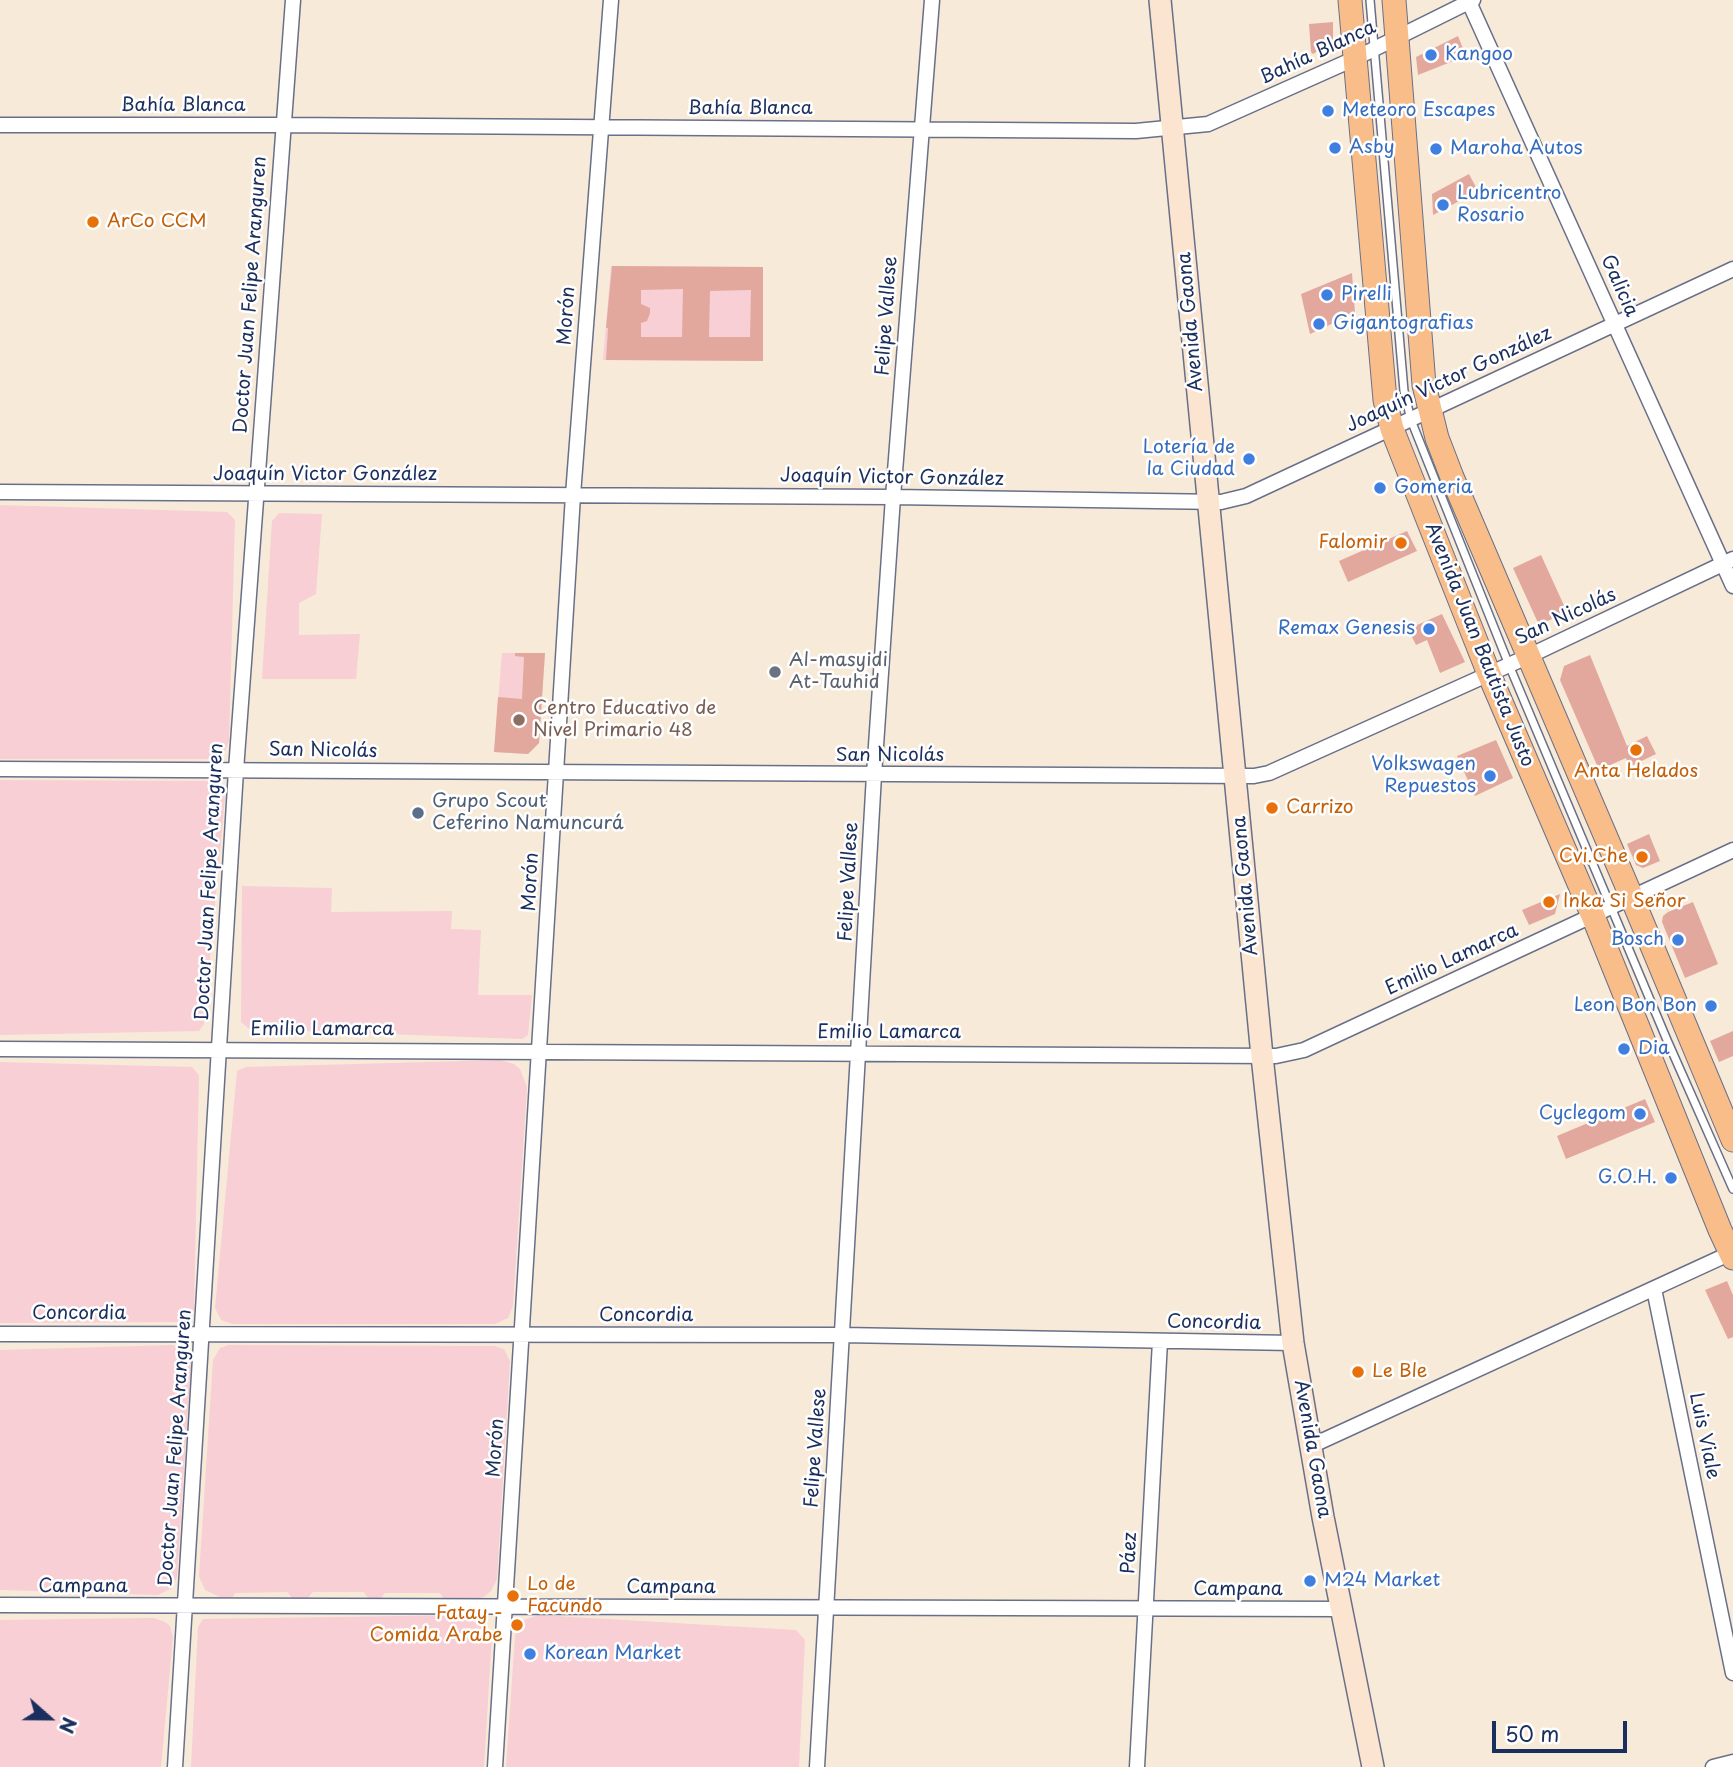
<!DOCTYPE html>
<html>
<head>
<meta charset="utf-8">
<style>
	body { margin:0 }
	#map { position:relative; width:1733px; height:1767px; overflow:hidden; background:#f8ead8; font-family:"Playpen Sans",sans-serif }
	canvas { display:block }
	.north { position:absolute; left:14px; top:1683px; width:70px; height:70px; -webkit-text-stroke:5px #fff; paint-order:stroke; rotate:111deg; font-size:19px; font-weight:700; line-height:28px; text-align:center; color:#1b2f5e }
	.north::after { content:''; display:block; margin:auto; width:24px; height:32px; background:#1b2f5e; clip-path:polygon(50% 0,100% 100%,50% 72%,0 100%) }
	.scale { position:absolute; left:1492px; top:1721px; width:135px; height:32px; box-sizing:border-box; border:4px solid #1b2f5e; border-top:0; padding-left:9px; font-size:21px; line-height:24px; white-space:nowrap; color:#1b2f5e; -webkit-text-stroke:5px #fff; paint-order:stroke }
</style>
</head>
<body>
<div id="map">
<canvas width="1733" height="1767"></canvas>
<div class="north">N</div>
<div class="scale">50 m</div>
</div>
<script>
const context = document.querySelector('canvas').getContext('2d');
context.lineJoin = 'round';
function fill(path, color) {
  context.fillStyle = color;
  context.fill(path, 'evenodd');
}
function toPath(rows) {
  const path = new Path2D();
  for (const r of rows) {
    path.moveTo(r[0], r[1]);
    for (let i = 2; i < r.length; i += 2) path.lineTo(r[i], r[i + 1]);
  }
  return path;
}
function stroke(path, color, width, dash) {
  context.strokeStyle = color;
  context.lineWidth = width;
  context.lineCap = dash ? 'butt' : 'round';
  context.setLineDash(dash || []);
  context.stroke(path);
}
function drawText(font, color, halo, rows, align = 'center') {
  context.font = font + ' "Playpen Sans",sans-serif';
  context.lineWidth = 5;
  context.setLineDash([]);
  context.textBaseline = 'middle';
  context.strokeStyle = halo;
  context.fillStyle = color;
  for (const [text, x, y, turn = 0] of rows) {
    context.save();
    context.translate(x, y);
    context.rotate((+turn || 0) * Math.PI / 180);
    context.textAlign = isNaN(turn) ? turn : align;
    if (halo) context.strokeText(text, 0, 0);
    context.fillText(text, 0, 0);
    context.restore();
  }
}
const built = toPath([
	[611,266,763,267,763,361,603,360],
	[0,505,227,512,235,520,229,741,224,753,211,759,0,759],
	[279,513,322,514,316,594,299,603,299,635,360,634,356,679,262,679,272,521],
	[502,653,545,653,539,743,528,754,494,752],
	[0,780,208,781,215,783,222,789,225,798,204,1024,199,1031,0,1035],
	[242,886,332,888,331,912,452,911,451,929,481,930,478,995,532,995,528,1035,522,1039,249,1029,241,1022],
	[500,1060,514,1064,520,1069,527,1087,513,1306,508,1318,495,1324,232,1324,221,1320,215,1308,237,1071,246,1067],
	[0,1062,192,1067,199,1075,194,1310,186,1322,0,1323],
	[173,1345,185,1351,191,1363,177,1577,172,1588,158,1595,0,1590,0,1350],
	[228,1345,494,1346,504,1349,510,1361,497,1579,491,1591,484,1597,475,1599,444,1599,440,1593,385,1593,381,1598,368,1598,364,1592,313,1592,308,1598,292,1598,287,1592,235,1593,233,1597,220,1597,205,1590,199,1576,213,1360,220,1348],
	[467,1615,483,1621,492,1634,484,1767,191,1767,198,1627,203,1619],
	[538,1615,796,1630,805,1640,799,1767,506,1767,515,1636,518,1626,524,1620],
	[154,1618,165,1622,170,1626,173,1637,161,1767,0,1767,0,1620]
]);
const building = toPath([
	[1333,22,1333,42,1313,54,1311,52,1309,24],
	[1458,36,1466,56,1418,75,1416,57],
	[1469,174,1478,191,1433,215,1432,194],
	[612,266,763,267,763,361,606,360,608,328,606,328],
	[683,289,682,337,641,337,641,323,647,321,650,313,650,308,641,304,641,290],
	[751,290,750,337,709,337,710,291],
	[1352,273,1355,313,1310,334,1301,294],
	[1407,531,1417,551,1348,582,1339,561],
	[1541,555,1567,612,1539,625,1513,568],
	[1442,614,1465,662,1440,673,1427,640,1416,645,1408,629],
	[515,653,545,653,539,743,528,754,494,752,498,697,522,699,524,657,515,656],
	[1590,655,1627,746,1647,736,1656,754,1629,767,1626,758,1599,770,1560,680,1564,666],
	[1496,740,1513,778,1475,796,1457,756],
	[1649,834,1660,861,1643,868,1636,865,1627,844],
	[1560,894,1555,914,1529,925,1522,910],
	[1693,902,1718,964,1685,978,1662,922,1663,916,1668,912],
	[1733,1031,1733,1056,1719,1062,1710,1041],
	[1645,1099,1655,1122,1566,1159,1557,1136],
	[1727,1281,1733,1295,1733,1337,1728,1339,1705,1290]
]);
const service = toPath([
	[1370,0,1404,391,1411,420,1509,665,1667,1040,1733,1189]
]);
const minor = toPath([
	[1469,2,1733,586],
	[0,125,283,125,1136,131,1208,124,1356,58,1473,0],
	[0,492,893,497,1221,502,1246,496,1733,269],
	[0,769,1254,776,1269,773,1529,656,1733,559],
	[0,1049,1276,1056,1304,1050,1733,850],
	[1654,1289,1733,1673],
	[0,1334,842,1335,1293,1343],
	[1311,1446,1733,1252],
	[0,1605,1342,1609],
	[175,1767,236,770,293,0],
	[495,1767,573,495,611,0],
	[817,1767,874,775,893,497,932,0],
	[1137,1767,1160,1341],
	[1713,1767,1733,1762]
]);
const secondary = toPath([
	[1160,0,1262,1056,1293,1343,1323,1517,1373,1767]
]);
const primary = toPath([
	[1350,0,1385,400,1392,429,1489,674,1593,916,1720,1230,1733,1258],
	[1394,0,1424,385,1437,438,1452,477,1632,898,1733,1140]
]);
const markers = [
	[1431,55,7,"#3f7fe0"],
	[1328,111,7,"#3f7fe0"],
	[1335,148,7,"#3f7fe0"],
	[1436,149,7,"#3f7fe0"],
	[1443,205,7,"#3f7fe0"],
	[93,222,7,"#e8710a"],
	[1327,295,7,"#3f7fe0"],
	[1319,324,7,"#3f7fe0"],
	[1249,459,7,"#3f7fe0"],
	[1380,488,7,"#3f7fe0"],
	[1401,543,7,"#e8710a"],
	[1429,629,7,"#3f7fe0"],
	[775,672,7,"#6b7280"],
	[519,720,7,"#8d6e63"],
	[1636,750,7,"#e8710a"],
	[1490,776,7,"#3f7fe0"],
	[1272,808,7,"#e8710a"],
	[418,813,7,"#5c6f8a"],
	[1642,857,7,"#e8710a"],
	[1549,902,7,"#e8710a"],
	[1678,940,7,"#3f7fe0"],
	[1711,1006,7,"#3f7fe0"],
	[1624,1049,7,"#3f7fe0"],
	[1640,1114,7,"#3f7fe0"],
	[1671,1178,7,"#3f7fe0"],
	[1358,1372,7,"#e8710a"],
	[1310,1581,7,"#3f7fe0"],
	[513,1596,7,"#e8710a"],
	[517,1625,7,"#e8710a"],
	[530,1654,7,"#3f7fe0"]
];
const streetNames = [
	["Bahía Blanca",1318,53,-25],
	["Bahía Blanca",183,106],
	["Bahía Blanca",750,109],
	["Galicia",1619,286,66],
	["Doctor Juan Felipe Aranguren",251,295,-86],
	["Morón",567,316,-86],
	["Felipe Vallese",887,316,-86],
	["Avenida Gaona",1191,322,-95],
	["Joaquín Victor González",1449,380,-25],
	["Joaquín Victor González",325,475],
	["Joaquín Victor González",892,478,1],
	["San Nicolás",1566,617,-25],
	["Avenida Juan Bautista Justo",1479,645,68],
	["San Nicolás",323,751,1],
	["San Nicolás",890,756],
	["Doctor Juan Felipe Aranguren",210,882,-87],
	["Morón",531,882,-87],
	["Felipe Vallese",849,882,-87],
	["Avenida Gaona",1246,886,-95],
	["Emilio Lamarca",1452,960,-25],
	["Emilio Lamarca",322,1030],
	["Emilio Lamarca",889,1033],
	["Concordia",79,1314],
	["Concordia",646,1316],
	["Concordia",1214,1323,1],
	["Luis Viale",1704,1436,78],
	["Doctor Juan Felipe Aranguren",176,1448,-86],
	["Morón",496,1448,-86],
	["Felipe Vallese",816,1448,-86],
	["Avenida Gaona",1312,1449,80],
	["Páez",1130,1553,-87],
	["Campana",83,1587],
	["Campana",671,1588],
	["Campana",1238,1590]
];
const shopNames = [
	["Kangoo",1445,55],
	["Meteoro Escapes",1342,111],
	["Asby",1349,148],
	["Maroha Autos",1450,149],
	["Lubricentro",1457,194],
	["Rosario",1457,216],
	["Pirelli",1341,295],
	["Gigantografias",1333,324],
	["Lotería de",1235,448,"right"],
	["la Ciudad",1235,470,"right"],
	["Gomeria",1394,488],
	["Remax Genesis",1415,629,"right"],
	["Volkswagen",1476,765,"right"],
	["Repuestos",1476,787,"right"],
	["Bosch",1664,940,"right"],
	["Leon Bon Bon",1697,1006,"right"],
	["Dia",1638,1049],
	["Cyclegom",1626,1114,"right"],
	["G.O.H.",1657,1178,"right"],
	["M24 Market",1324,1581],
	["Korean Market",544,1654]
];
const foodNames = [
	["ArCo CCM",107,222],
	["Falomir",1387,543,"right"],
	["Anta Helados",1636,772,"center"],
	["Carrizo",1286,808],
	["Cvi.Che",1628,857,"right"],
	["Inka Si Señor",1563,902],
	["Le Ble",1372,1372],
	["Lo de",527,1585],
	["Facundo",527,1607],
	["Fatay -",503,1614,"right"],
	["Comida Arabe",503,1636,"right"]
];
const worshipNames = [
	["Al-masyidi",789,661],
	["At-Tauhid",789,683]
];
const educationNames = [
	["Centro Educativo de",533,709],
	["Nivel Primario 48",533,731]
];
const serviceNames = [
	["Grupo Scout",432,802],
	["Ceferino Namuncurá",432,824]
];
fill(built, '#f7cfd5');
fill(building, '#e2a89e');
stroke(service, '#687089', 10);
stroke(minor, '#687089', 17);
stroke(secondary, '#687089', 24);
stroke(primary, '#687089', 25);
stroke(service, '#fff', 7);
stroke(minor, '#fff', 14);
stroke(secondary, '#fce5d0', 21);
stroke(primary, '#f8bd89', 23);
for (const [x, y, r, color] of markers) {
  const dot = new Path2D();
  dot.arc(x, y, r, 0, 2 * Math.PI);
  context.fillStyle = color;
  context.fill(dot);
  stroke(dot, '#fff', 2.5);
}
drawText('19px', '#1b2f5e', '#fff', streetNames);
drawText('19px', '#366cbe', '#fff', shopNames, 'left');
drawText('19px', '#c56008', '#fff', foodNames, 'left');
drawText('19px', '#5b616d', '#fff', worshipNames, 'left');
drawText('19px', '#785e54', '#fff', educationNames, 'left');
drawText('19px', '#4e5e75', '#fff', serviceNames, 'left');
</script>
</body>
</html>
